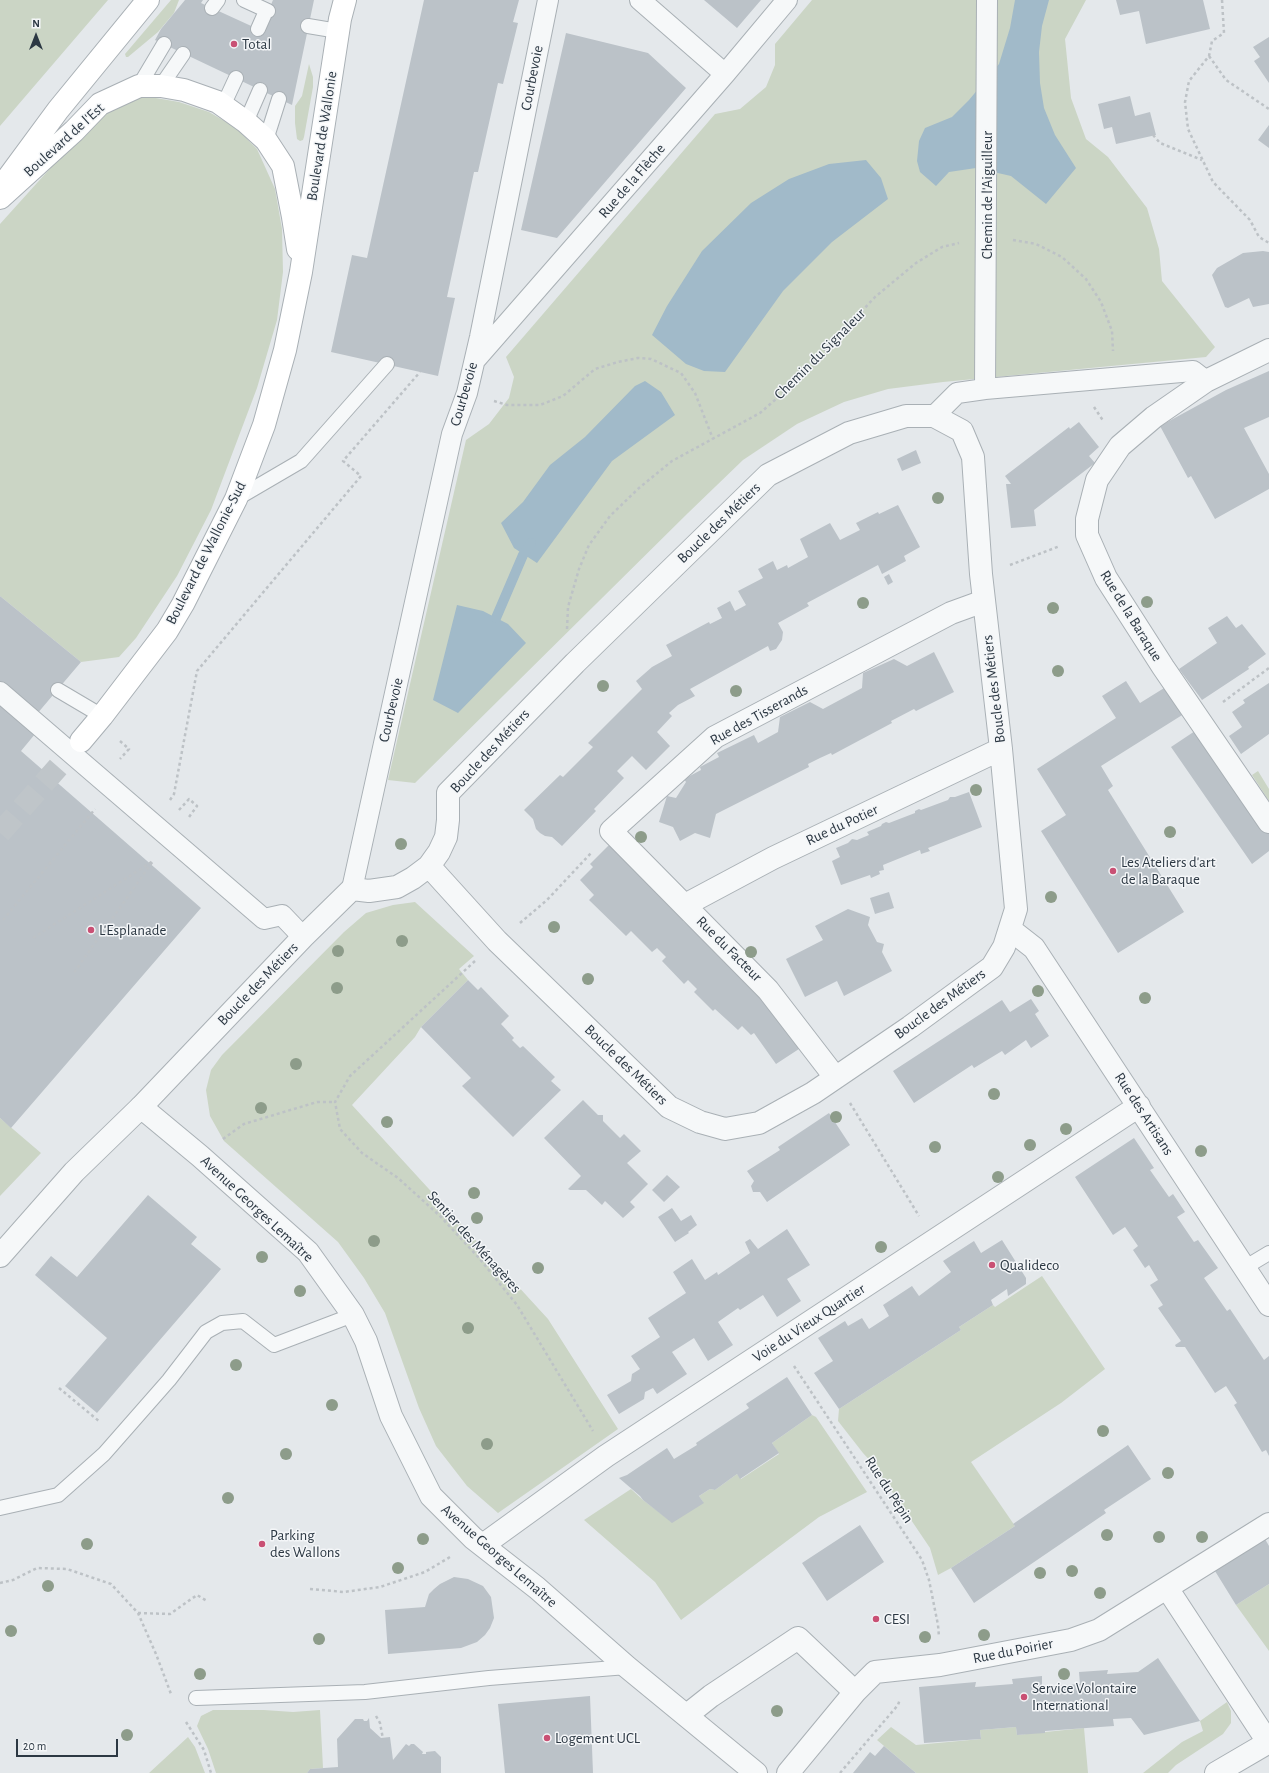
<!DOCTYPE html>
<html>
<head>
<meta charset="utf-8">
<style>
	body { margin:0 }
	#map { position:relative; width:1269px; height:1773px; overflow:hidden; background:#e4e8eb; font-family:"Alegreya Sans",sans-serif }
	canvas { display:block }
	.north { position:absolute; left:16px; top:16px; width:40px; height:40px; -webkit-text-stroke:3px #f4f6f8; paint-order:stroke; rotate:0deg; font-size:11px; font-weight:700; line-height:16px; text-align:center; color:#2c3843 }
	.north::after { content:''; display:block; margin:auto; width:14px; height:18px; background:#2c3843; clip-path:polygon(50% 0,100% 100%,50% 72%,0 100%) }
	.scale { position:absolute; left:16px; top:1739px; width:102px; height:18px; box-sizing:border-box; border:2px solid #2c3843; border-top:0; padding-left:5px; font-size:12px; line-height:14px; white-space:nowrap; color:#2c3843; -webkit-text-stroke:3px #f4f6f8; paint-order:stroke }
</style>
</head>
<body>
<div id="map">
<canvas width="1269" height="1773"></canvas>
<div class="north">N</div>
<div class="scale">20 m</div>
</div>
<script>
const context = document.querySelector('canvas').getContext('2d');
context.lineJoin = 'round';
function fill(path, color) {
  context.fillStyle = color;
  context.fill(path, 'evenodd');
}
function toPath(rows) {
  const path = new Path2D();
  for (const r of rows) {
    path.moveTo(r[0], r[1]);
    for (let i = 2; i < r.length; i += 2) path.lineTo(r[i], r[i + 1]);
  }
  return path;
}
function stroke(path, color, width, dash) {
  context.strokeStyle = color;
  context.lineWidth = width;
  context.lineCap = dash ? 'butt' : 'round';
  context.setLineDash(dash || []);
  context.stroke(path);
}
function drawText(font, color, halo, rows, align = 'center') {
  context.font = font + ' "Alegreya Sans",sans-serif';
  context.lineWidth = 3;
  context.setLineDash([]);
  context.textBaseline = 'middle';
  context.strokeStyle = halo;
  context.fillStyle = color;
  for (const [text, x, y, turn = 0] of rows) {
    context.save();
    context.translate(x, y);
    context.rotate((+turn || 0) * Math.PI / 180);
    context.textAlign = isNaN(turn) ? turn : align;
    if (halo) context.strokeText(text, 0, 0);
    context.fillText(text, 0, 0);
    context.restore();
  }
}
const green = toPath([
	[0,0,108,0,0,126],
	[171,0,179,0,174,13,158,32,128,57,126,57,125,54],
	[812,0,1086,0,1065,39,1071,98,1086,139,1108,157,1147,208,1159,249,1162,281,1215,347,1206,357,943,382,888,389,844,402,797,424,743,460,688,513,415,783,388,780,466,440,489,424,509,398,514,377,506,357,715,114,740,109,766,87,775,65,775,44],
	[309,64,313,77,313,87,304,137,303,140,300,141,297,139,295,123,295,106,302,96],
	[150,97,179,102,209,112,235,127,257,149,275,189,282,229,283,272,277,320,257,388,211,510,177,576,136,638,119,657,81,662,0,596,0,224,100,113,123,100],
	[1258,771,1269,789,1269,801,1252,775],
	[415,902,474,956,459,969,468,980,421,1027,415,1037,352,1105,548,1319,618,1429,498,1513,467,1486,436,1446,419,1408,385,1313,364,1278,338,1242,224,1141,210,1116,206,1090,211,1070,222,1055,344,932,366,913,393,905],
	[0,1118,41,1153,0,1196],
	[1042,1276,1105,1369,1061,1403,971,1462,1015,1526,951,1568,938,1575,930,1548,874,1465,863,1453,838,1421,839,1409,961,1330,959,1327,993,1305,995,1307],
	[812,1415,816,1417,867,1492,819,1517,681,1620,655,1582,584,1520,631,1489,643,1500,672,1522,703,1502,699,1496,710,1489,715,1490,737,1474,741,1479,779,1454,772,1443],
	[1269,1584,1269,1651,1236,1605],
	[1227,1702,1231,1711,1231,1723,1223,1734,1176,1765,1168,1773,1143,1773,1182,1742,1203,1731,1200,1721],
	[213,1710,264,1710,293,1712,320,1710,323,1768,310,1769,307,1773,216,1773,208,1749,197,1726,201,1716],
	[891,1727,916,1745,981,1739,980,1730,1016,1727,1017,1735,1084,1728,1088,1773,916,1773,877,1740],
	[188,1737,195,1747,205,1773,149,1773]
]);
const water = toPath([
	[1015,0,1049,0,1042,26,1039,52,1040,83,1044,108,1055,135,1076,168,1046,204,1011,176,976,168,949,172,936,186,920,172,917,161,919,141,925,128,952,117,969,100,999,64,1010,28],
	[866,160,881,178,888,199,832,242,783,291,725,372,704,371,686,364,652,335,667,306,702,251,751,203,789,179,829,164],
	[645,381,661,392,675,415,612,461,537,563,514,548,501,523,523,502,550,465,585,437,635,386],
	[457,605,483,611,508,624,526,643,458,713,433,700]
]);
const stream = toPath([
	[496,618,523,555,531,543]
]);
const building = toPath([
	[185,0,203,0,201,3,260,30,273,0,314,0,292,105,155,40,161,29],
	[424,0,519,0,513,22,518,23,503,84,498,83,478,172,474,172,447,297,455,298,438,376,331,352,352,255,367,258],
	[704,0,761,0,737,28],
	[1116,0,1203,0,1210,29,1146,44,1139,11,1120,15],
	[566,33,648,53,686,88,557,238,521,230],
	[1269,37,1269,83,1254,61,1260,57,1253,47],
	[1130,96,1135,116,1150,112,1156,135,1116,144,1112,127,1104,129,1098,104],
	[1269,125,1269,148,1258,140],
	[1263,251,1269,252,1269,304,1253,307,1249,298,1228,308,1225,307,1212,275,1217,268,1243,253],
	[1269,371,1269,417,1244,428,1269,474,1269,489,1215,519,1191,476,1188,478,1160,426,1226,390],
	[1079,422,1099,447,1089,456,1095,463,1034,510,1036,526,1011,528,1006,484,1011,484,1005,476,1069,427,1070,429],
	[916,450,921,463,902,471,897,459],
	[898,505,920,547,904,556,906,561,882,574,878,565,807,603,809,606,778,623,783,632,782,640,776,649,770,651,768,646,690,689,695,696,678,705,669,713,672,716,657,732,670,746,646,770,632,756,617,771,624,778,594,809,596,811,562,846,552,837,545,836,540,833,536,829,533,819,524,810,560,775,563,777,593,747,588,743,642,689,636,681,652,667,672,656,666,645,709,622,710,624,722,618,717,608,730,601,735,611,746,605,738,591,763,578,758,569,773,561,777,570,787,565,788,568,808,557,800,539,830,523,840,540,860,530,856,523,878,512,879,514],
	[889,574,893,582,888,585,884,577],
	[0,596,81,662,31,721,40,728,21,751,201,908,11,1128,0,1118],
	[1227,616,1236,628,1242,624,1266,654,1248,667,1249,669,1202,700,1179,669,1217,643,1208,628],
	[934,652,954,692,916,711,914,709,891,721,892,723,832,755,831,753,820,758,808,764,809,767,716,814,710,838,695,833,680,841,673,827,659,822,667,796,676,798,686,782,684,779,701,770,700,767,719,757,717,753,754,735,758,743,778,732,780,717,810,702,823,709,862,688,863,673,894,659,907,666],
	[1126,681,1140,703,1169,685,1187,712,1101,766,1113,786,1108,790,1184,912,1118,953,1041,831,1066,815,1037,769,1116,718,1102,696],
	[1269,683,1269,734,1241,754,1229,736,1242,727,1232,712,1245,703,1243,700],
	[1198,729,1269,831,1269,851,1252,864,1171,747],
	[969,792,982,827,928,848,930,851,921,854,920,850,883,865,884,870,879,871,880,874,871,878,870,875,841,885,832,861,840,857,836,848,848,843,852,839,857,840,869,835,867,832,881,826,882,824,886,822,889,823,915,813,915,811,919,809,921,810,948,800,950,797,955,797],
	[610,844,687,916,683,921,693,930,697,926,719,948,715,953,724,962,728,958,802,1047,776,1064,754,1033,751,1035,742,1026,738,1030,715,1009,713,1011,694,992,697,989,688,980,684,984,662,961,666,957,657,948,652,952,631,931,626,936,589,900,594,895,580,880,593,867,590,864],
	[889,892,894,908,875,914,870,898],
	[848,909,870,917,868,925,877,942,884,944,882,952,892,971,844,996,837,981,805,997,786,959,823,940,815,926],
	[468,980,478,990,481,987,509,1016,501,1024,514,1038,512,1040,520,1048,523,1046,555,1077,551,1081,561,1090,513,1137,462,1086,471,1078,421,1027],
	[1031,999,1039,1011,1035,1014,1049,1036,1031,1048,1026,1040,1005,1055,1002,1051,974,1068,972,1065,914,1103,893,1071,1002,1000,1010,1012],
	[583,1100,598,1115,603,1115,603,1121,620,1138,624,1134,641,1151,627,1163,648,1184,630,1202,635,1207,623,1218,605,1201,602,1205,586,1190,570,1190,568,1189,581,1176,544,1138],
	[829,1113,850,1145,767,1202,760,1192,753,1192,751,1186,754,1181,747,1171,780,1150,778,1147],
	[1134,1138,1154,1168,1150,1170,1169,1197,1173,1194,1185,1212,1177,1217,1194,1242,1198,1240,1218,1268,1204,1278,1227,1311,1230,1309,1264,1360,1269,1356,1269,1456,1266,1450,1262,1452,1234,1405,1237,1403,1226,1386,1215,1393,1185,1347,1176,1347,1175,1345,1181,1341,1158,1308,1163,1305,1150,1285,1158,1280,1149,1265,1145,1268,1133,1250,1138,1246,1125,1227,1113,1235,1075,1177],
	[667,1175,680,1187,664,1202,652,1190],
	[148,1195,197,1237,191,1244,221,1269,97,1413,65,1386,107,1338,35,1275,51,1256,77,1277],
	[672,1208,681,1221,691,1215,697,1225,688,1232,689,1233,675,1242,658,1217],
	[787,1229,810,1265,787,1279,801,1301,777,1317,763,1295,740,1310,738,1308,718,1322,733,1345,708,1361,694,1338,672,1352,687,1374,657,1394,653,1388,645,1392,644,1399,619,1414,607,1395,631,1381,632,1374,640,1369,631,1356,660,1337,648,1318,686,1293,673,1272,692,1259,705,1280,717,1272,718,1275,750,1253,745,1242,750,1239,758,1249],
	[1002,1240,1026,1278,1026,1284,1008,1296,1007,1289,991,1300,993,1305,959,1327,961,1330,839,1409,814,1373,833,1361,818,1338,845,1321,848,1326,862,1318,869,1329,889,1316,883,1305,912,1286,919,1296,951,1272,943,1261,974,1241,981,1253],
	[787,1377,812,1415,772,1443,779,1453,740,1479,737,1474,715,1490,710,1489,699,1496,704,1503,672,1523,643,1500,640,1496,619,1478,627,1475,667,1448,674,1459,697,1445,696,1443,749,1408,746,1404],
	[1128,1445,1151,1479,1104,1510,1106,1513,974,1603,951,1568,1015,1526,1013,1524],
	[860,1525,884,1562,827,1601,802,1563],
	[1265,1539,1269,1546,1269,1584,1236,1605,1215,1571],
	[454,1577,468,1579,483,1586,491,1597,494,1618,490,1628,485,1635,477,1642,461,1648,388,1654,385,1610,425,1607,429,1594,434,1589,440,1584],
	[1158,1658,1200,1721,1144,1735,1131,1718,1113,1719,1114,1726,1045,1731,1045,1733,1017,1735,1016,1727,980,1730,981,1739,924,1743,919,1687,976,1682,975,1687,1013,1684,1012,1679,1042,1676,1042,1687,1080,1684,1079,1672,1108,1670,1107,1674,1138,1672],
	[590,1696,593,1773,505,1773,498,1704],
	[369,1718,370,1728,381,1738,390,1737,393,1760,406,1744,409,1746,411,1744,414,1744,423,1752,422,1754,426,1754,426,1752,435,1751,441,1757,441,1773,307,1773,310,1769,338,1767,337,1739,355,1719,363,1719,364,1721,367,1721],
	[884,1746,916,1773,853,1773,870,1752,875,1756]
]);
const secondaryTunnel = toPath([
	[0,833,81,741]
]);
const path = toPath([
	[1222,0,1224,33,1212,41,1209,56,1189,81,1185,102,1188,129,1213,182,1250,220,1259,237,1269,243],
	[1209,56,1226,80,1269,109],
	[1153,135,1160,143,1202,160],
	[1013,240,1036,244,1062,257,1086,279,1101,302,1112,331,1113,351],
	[494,401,507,405,540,405,563,396,595,369,618,362,638,358,651,359,681,373,695,393,713,439],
	[1094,407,1104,422],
	[1010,565,1060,546],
	[567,629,568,607,579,569,589,545,610,516,639,488,672,461,760,413,799,379,875,297,916,263,942,247,959,243],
	[1223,702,1269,668],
	[120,741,129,749,120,759],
	[170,800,174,794,197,671,361,476,343,461,420,372],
	[179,810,189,799,197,806,189,817],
	[3,920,95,809],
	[520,923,547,900,592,852],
	[33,938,153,861,73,974],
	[475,961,350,1076,335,1102,340,1129,362,1153,398,1178,440,1216,479,1258,517,1305,593,1431],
	[850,1103,919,1216],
	[223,1139,244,1124,317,1102,335,1102],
	[794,1366,922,1560,929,1580,938,1625,939,1637],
	[59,1388,100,1422],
	[0,1583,13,1580,37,1568,67,1569,111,1584,138,1613,156,1654,171,1694],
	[310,1589,344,1592,380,1587,425,1572,450,1557],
	[138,1613,170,1614,197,1595,207,1601],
	[376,1716,380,1723,383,1739],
	[186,1722,204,1750,211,1773],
	[840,1773,898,1705,900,1699]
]);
const service = toPath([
	[244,0,268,11],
	[212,8,218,0],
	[308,26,338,31],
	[258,29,266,11],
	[139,86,164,44],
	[161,86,183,54],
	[223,106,236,78],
	[246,122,260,90],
	[266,140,279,99],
	[236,499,301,461,387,364],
	[58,690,102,716],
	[1244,1268,1269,1253],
	[0,1508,58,1495,104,1454,169,1380,206,1332,222,1323,243,1321,274,1345,353,1315],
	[196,1698,365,1692,489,1678,627,1667]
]);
const pedestrian = toPath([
	[640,0,725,74],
	[476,359,725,74,787,0],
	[985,389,987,0],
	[934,416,957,393,985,389,1193,371,1206,381],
	[0,692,264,919,282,915,303,937],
	[352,889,452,434,467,393,480,337,548,0]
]);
const minor = toPath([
	[1269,350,1206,381,1154,417,1120,446,1097,480,1087,519,1087,535,1106,578,1163,667,1269,822],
	[685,905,773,858,1001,749],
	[1011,930,1034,948,1269,1305],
	[835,1077,768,990,611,831,715,737,951,613,984,601],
	[141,1107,303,937,352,889,369,891,397,887,413,878,429,866,439,852,446,837,448,820,448,793,575,663,768,475,849,433,906,416,934,416,962,431,973,457,981,574,1001,749,1016,909,1004,947,992,967,910,1027,813,1093,759,1123,725,1129,700,1122,669,1107,497,941,429,866],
	[483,1545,606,1456,1139,1106],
	[1167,1588,1268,1742],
	[687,1715,711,1696,798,1638,855,1692,875,1672,940,1665,1071,1640,1099,1630,1269,1524],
	[788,1773,855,1692]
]);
const tertiary = toPath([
	[0,1256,74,1172,141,1107,200,1156,308,1252,353,1315,366,1341,391,1416,431,1496,473,1538,537,1588,627,1667,756,1773],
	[1216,1773,1269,1742]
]);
const secondary = toPath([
	[8,178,58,110,148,0],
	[0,198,74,131,100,104,139,86,161,86,184,90,218,102,246,122,266,140,283,166,293,217,298,249],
	[81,741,102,716,167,631,183,604,236,499,264,425,285,350,301,272,340,19,345,0]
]);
const trees = [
	[938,498],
	[1147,602],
	[863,603],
	[1053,608],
	[1058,671],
	[603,686],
	[736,691],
	[976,790],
	[1170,832],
	[641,837],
	[401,844],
	[1051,897],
	[554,927],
	[402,941],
	[338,951],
	[751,952],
	[588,979],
	[337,988],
	[1038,991],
	[1145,998],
	[296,1064],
	[994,1094],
	[261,1108],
	[836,1117],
	[387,1122],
	[1066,1129],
	[1030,1145],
	[935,1147],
	[1201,1151],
	[998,1177],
	[474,1193],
	[477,1218],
	[374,1241],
	[881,1247],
	[262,1257],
	[538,1268],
	[300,1291],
	[468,1328],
	[236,1365],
	[332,1405],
	[1103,1431],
	[487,1444],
	[286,1454],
	[1168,1473],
	[228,1498],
	[1107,1535],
	[1159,1537],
	[1202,1537],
	[423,1539],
	[87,1544],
	[398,1568],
	[1072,1571],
	[1040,1573],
	[48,1586],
	[1100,1593],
	[11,1631],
	[984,1635],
	[925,1637],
	[319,1639],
	[200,1674],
	[1064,1674],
	[777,1711],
	[127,1735]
];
const markers = [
	[234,44,4,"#c95074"],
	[1113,871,4,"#c95074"],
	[91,930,4,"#c95074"],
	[992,1265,4,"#c95074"],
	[262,1544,4,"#c95074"],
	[876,1619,4,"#c95074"],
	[1024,1697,4,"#c95074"],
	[547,1738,4,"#c95074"]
];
const poiNames = [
	["Total",242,44],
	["Les Ateliers d'art",1121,862],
	["de la Baraque",1121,879],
	["L'Esplanade",99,930],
	["Qualideco",1000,1265],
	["Parking",270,1535],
	["des Wallons",270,1552],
	["CESI",884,1619],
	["Service Volontaire",1032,1688],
	["International",1032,1705],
	["Logement UCL",555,1738]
];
const streetNames = [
	["Courbevoie",532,78,-79],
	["Boulevard de Wallonie",322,136,-81],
	["Boulevard de l'Est",64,140,-42],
	["Rue de la Flèche",632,181,-49],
	["Chemin de l'Aiguilleur",987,195,-90],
	["Chemin du Signaleur",820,354,-45],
	["Courbevoie",464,394,-74],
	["Boucle des Métiers",719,523,-44],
	["Boulevard de Wallonie-Sud",206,553,-63],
	["Rue de la Baraque",1131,616,58],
	["Boucle des Métiers",994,689,-97],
	["Courbevoie",391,710,-77],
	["Rue des Tisserands",759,715,-29],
	["Boucle des Métiers",490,751,-47],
	["Rue du Potier",842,825,-25],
	["Rue du Facteur",729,949,45],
	["Boucle des Métiers",258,984,-46],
	["Boucle des Métiers",940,1004,-36],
	["Boucle des Métiers",626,1065,44],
	["Rue des Artisans",1144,1114,57],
	["Avenue Georges Lemaître",257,1209,43],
	["Sentier des Ménagères",474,1242,48],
	["Voie du Vieux Quartier",809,1323,-33],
	["Rue du Pépin",889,1490,57],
	["Avenue Georges Lemaître",499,1556,41],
	["Rue du Poirier",1013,1651,-11]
];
fill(green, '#cbd5c5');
fill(water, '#a1bac9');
stroke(stream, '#a1bac9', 10);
fill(building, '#bbc2c8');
stroke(secondaryTunnel, '#bfc5c9', 22, [22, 11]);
stroke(service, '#a9b0b5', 16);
stroke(pedestrian, '#a9b0b5', 22);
stroke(minor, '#a9b0b5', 24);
stroke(tertiary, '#a9b0b5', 24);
stroke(secondary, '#a9b0b5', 24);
stroke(path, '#bdc2c6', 2.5, [3, 3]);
stroke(service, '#f6f8f9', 14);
stroke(pedestrian, '#f6f8f9', 20);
stroke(minor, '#f6f8f9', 22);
stroke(tertiary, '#f6f8f9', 22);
stroke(secondary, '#fff', 22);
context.fillStyle = '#8d9c8a';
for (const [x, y] of trees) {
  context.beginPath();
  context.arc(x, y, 6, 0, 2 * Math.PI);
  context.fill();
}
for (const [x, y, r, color] of markers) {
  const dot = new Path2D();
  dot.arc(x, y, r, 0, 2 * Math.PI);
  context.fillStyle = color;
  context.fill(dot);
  stroke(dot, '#f4f6f8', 1.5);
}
drawText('15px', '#2c3843', '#f4f6f8', poiNames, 'left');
drawText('15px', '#2c3843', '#f4f6f8', streetNames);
</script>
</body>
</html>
